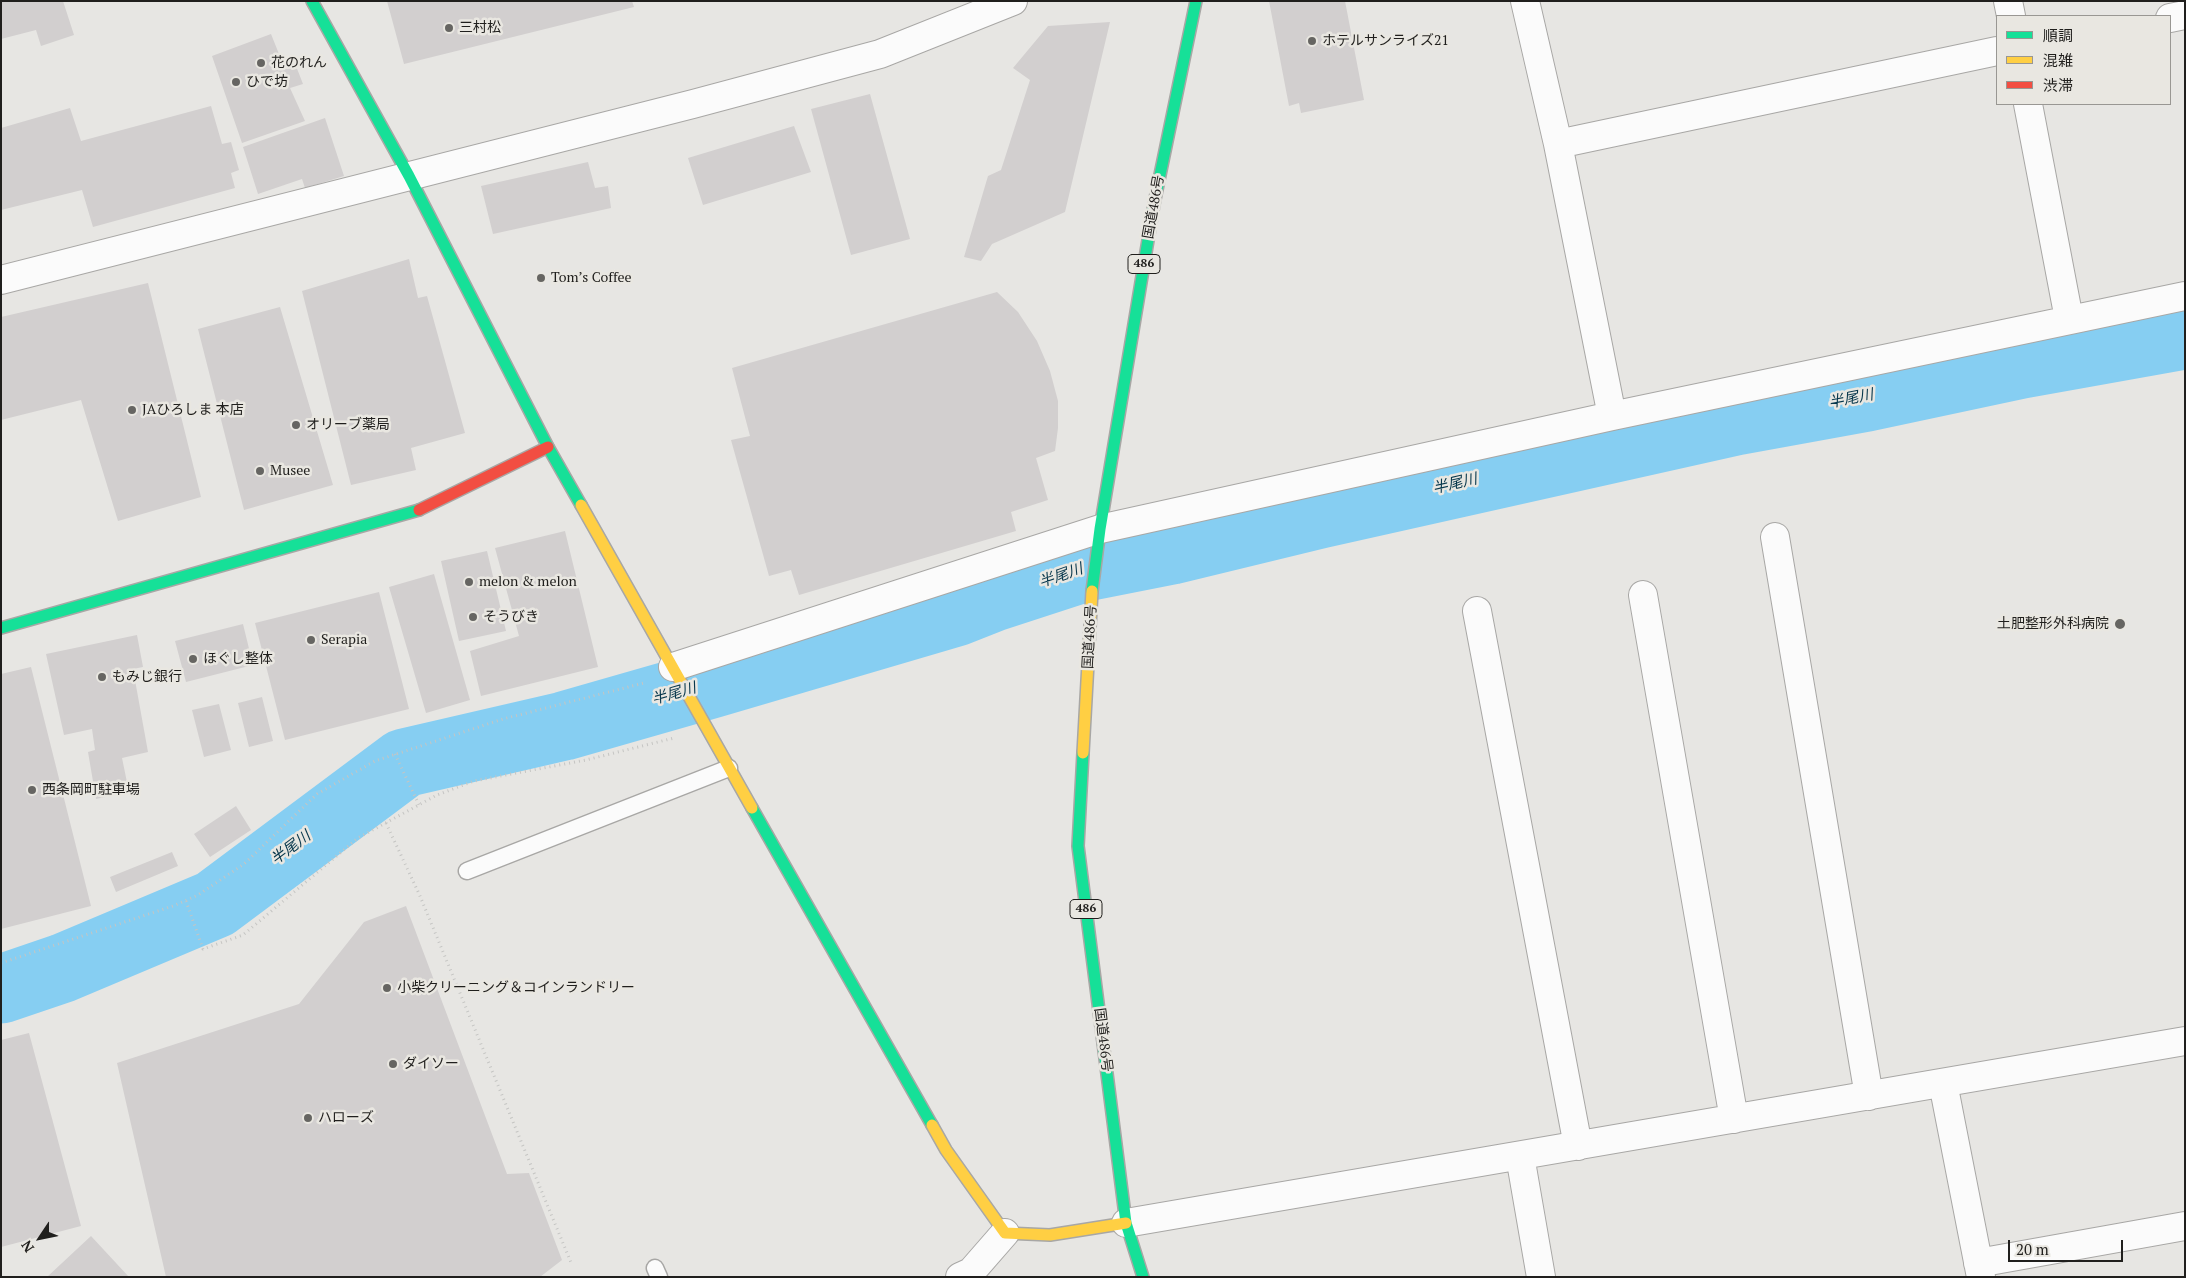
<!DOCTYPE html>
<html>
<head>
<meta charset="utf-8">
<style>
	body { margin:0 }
	#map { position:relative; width:2186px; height:1278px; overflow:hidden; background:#e7e6e3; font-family:"PT Serif","Noto Sans JP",serif }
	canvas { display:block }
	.frame { position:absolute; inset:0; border:2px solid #201f1d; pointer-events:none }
	.legend { position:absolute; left:1996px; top:15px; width:175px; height:90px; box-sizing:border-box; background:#e9e7e1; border:1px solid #999793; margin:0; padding:6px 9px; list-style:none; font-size:15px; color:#201f1d }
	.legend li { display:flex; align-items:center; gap:10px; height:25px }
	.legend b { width:25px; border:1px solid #999793 }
	.north { position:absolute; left:15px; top:1213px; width:50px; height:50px; -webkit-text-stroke:4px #e9e7e1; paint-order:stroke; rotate:236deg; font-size:14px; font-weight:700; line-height:20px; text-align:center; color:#201f1d }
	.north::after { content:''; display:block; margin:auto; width:18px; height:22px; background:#201f1d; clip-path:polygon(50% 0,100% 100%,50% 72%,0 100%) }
	.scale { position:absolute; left:2008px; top:1240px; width:115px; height:22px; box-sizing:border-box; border:2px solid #201f1d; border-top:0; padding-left:6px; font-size:15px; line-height:18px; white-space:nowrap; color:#201f1d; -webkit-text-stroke:4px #e9e7e1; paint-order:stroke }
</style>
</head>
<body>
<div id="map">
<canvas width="2186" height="1278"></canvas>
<div class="frame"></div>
<ul class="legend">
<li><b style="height:6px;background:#16e098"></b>順調</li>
<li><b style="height:6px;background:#ffcf43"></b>混雑</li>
<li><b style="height:6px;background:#f24e42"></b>渋滞</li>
</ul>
<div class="north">N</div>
<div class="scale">20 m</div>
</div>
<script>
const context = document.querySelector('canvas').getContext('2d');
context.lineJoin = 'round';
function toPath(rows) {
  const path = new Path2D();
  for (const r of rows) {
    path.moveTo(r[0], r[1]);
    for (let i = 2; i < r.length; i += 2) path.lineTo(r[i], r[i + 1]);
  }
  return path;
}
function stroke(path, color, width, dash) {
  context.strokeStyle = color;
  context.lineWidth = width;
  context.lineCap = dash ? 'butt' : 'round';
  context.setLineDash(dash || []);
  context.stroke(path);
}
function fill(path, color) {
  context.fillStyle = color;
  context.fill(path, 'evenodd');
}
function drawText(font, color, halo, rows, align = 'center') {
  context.font = font + ' "PT Serif","Noto Sans JP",serif';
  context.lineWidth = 5;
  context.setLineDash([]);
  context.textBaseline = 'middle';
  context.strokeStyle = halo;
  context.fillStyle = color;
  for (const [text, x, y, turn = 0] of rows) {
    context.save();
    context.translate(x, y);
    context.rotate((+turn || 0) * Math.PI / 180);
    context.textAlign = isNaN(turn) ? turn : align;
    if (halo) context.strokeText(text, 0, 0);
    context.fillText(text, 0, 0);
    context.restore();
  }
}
const river = toPath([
	[1,989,63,968,215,904,404,763,564,726,714,683,956,612,994,597,1086,567,1172,550,1320,514,1735,421,1867,397,2022,364,2185,335]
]);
const building = toPath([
	[1,1,63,1,74,35,41,46,36,30,1,39],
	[387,1,632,1,634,7,404,64],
	[1269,1,1345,1,1364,100,1301,113,1299,103,1289,106],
	[1110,22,1065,212,992,244,981,261,964,257,988,176,1001,170,1030,80,1013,68,1048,26],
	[271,34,285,69,296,66,303,84,290,88,305,121,242,143,212,56],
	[870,94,910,239,851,255,811,109],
	[211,106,222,144,231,142,239,170,231,173,235,188,93,227,82,190,1,210,1,128,70,108,81,141],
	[325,118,344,176,305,188,302,179,258,194,243,147],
	[794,126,811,172,703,205,688,158],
	[588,162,595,188,608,186,611,208,493,234,481,186],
	[409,259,418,298,427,296,465,433,411,448,416,470,351,485,302,291],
	[148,283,201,497,118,521,81,400,1,420,1,317],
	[997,292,1018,312,1037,341,1050,371,1058,401,1058,428,1055,451,1036,458,1048,500,1011,512,1016,531,799,595,791,570,769,576,731,440,750,436,732,368],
	[280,307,333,485,244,510,198,329],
	[565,531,598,667,481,696,470,651,519,636,495,548],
	[487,551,506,631,459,641,441,561],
	[434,574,470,700,426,713,389,587],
	[379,592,409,709,285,740,255,623],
	[243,624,253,665,186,682,175,641],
	[137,635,143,667,133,669,148,752,122,758,129,792,96,799,88,752,95,750,92,729,64,735,46,654],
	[31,667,91,906,1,929,1,674],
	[262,697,273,741,249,747,238,703],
	[219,704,231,750,204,757,192,710],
	[236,806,251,830,210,857,194,834],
	[172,852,178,866,116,892,110,877],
	[406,906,507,1174,529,1173,562,1260,540,1277,166,1277,117,1063,299,1004,364,922],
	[29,1033,81,1226,1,1247,1,1040],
	[91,1236,129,1277,47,1277]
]);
const path = toPath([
	[395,754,419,805],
	[386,823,420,896,572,1265],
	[186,901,203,949,243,935,358,838,437,795,474,781,586,760,674,738],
	[1,963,173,906,198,895,244,864,317,794,375,761,503,719,644,683]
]);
const lane = toPath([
	[467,871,729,768],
	[655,1268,659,1277]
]);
const street = toPath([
	[1525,1,1558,144,1612,416],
	[2008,1,2011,16],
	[2170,18,2185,15],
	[2028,104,2069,319],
	[1558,144,1997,51],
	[1,280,693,104,880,54,1013,1],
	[1775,537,1869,1096],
	[1643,595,1734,1119],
	[1477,611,1578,1146],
	[673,667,1100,529,1612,416,2185,296],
	[1943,1083,1981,1277],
	[1520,1156,1541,1277],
	[1126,1223,2185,1041],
	[1978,1263,2185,1226],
	[960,1277,971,1272,1005,1233]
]);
const fast = toPath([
	[312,1,409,176,548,447,581,505],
	[1092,591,1100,529,1154,204,1196,1],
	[1,628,419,510],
	[1083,753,1078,846,1126,1223,1143,1277],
	[752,808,932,1125]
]);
const slow = toPath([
	[581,505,752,808],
	[1083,753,1092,591],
	[932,1125,946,1150,1005,1233,1050,1235,1126,1223]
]);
const jam = toPath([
	[419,510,548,447]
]);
const markers = [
	[449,28,5,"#666562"],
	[1312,41,5,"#666562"],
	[261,63,5,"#666562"],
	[236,82,5,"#666562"],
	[541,278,5,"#666562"],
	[132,410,5,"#666562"],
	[296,425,5,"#666562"],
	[260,471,5,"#666562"],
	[469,582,5,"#666562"],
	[473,617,5,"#666562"],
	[2120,624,6,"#666562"],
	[311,640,5,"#666562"],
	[193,659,5,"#666562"],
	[102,677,5,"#666562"],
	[32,790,5,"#666562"],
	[387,988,5,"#666562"],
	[393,1064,5,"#666562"],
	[308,1118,5,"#666562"]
];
const shields = [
	[1144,264,32],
	[1086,909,32]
];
const shieldNames = [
	["486",1144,264],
	["486",1086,909]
];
const poiNames = [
	["三村松",459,28],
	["ホテルサンライズ21",1322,41],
	["花のれん",271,63],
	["ひで坊",246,82],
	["Tom’s Coffee",551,278],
	["JAひろしま 本店",142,410],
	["オリーブ薬局",306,425],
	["Musee",270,471],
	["melon & melon",479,582],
	["そうびき",483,617],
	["土肥整形外科病院",2109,624,"right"],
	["Serapia",321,640],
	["ほぐし整体",203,659],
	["もみじ銀行",112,677],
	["西条岡町駐車場",42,790],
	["小柴クリーニング＆コインランドリー",397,988],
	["ダイソー",403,1064],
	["ハローズ",318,1118]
];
const streetNames = [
	["国道486号",1154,207,-80],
	["国道486号",1090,637,-87],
	["国道486号",1103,1040,83]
];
const waterNames = [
	["半尾川",1851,399,-11],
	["半尾川",1455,484,-13],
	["半尾川",1061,576,-19],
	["半尾川",674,694,-16],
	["半尾川",291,848,-37]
];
stroke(river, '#86cef2', 69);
fill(building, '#d2cfcf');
stroke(lane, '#a8a7a5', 19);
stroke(street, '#a8a7a5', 30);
stroke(fast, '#a8a7a5', 14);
stroke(slow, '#a8a7a5', 14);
stroke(jam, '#a8a7a5', 14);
stroke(path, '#c5c5c3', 3, [1, 4]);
stroke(lane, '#fbfbfb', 16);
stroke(street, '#fbfbfb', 28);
stroke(fast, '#16e098', 11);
stroke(slow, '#ffcf43', 11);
stroke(jam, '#f24e42', 11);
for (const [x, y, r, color] of markers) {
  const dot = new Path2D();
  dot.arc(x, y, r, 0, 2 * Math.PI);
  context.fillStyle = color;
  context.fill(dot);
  stroke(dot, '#e9e7e1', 2);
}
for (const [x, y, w] of shields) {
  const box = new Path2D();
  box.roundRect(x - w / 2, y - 9.5, w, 19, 4);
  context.fillStyle = '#e9e7e1';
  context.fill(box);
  stroke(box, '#201f1d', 1);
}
drawText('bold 12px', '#201f1d', null, shieldNames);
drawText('14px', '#201f1d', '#e9e7e1', poiNames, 'left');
drawText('14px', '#201f1d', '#e9e7e1', streetNames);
drawText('italic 15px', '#07374c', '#e9e7e1', waterNames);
</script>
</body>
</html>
